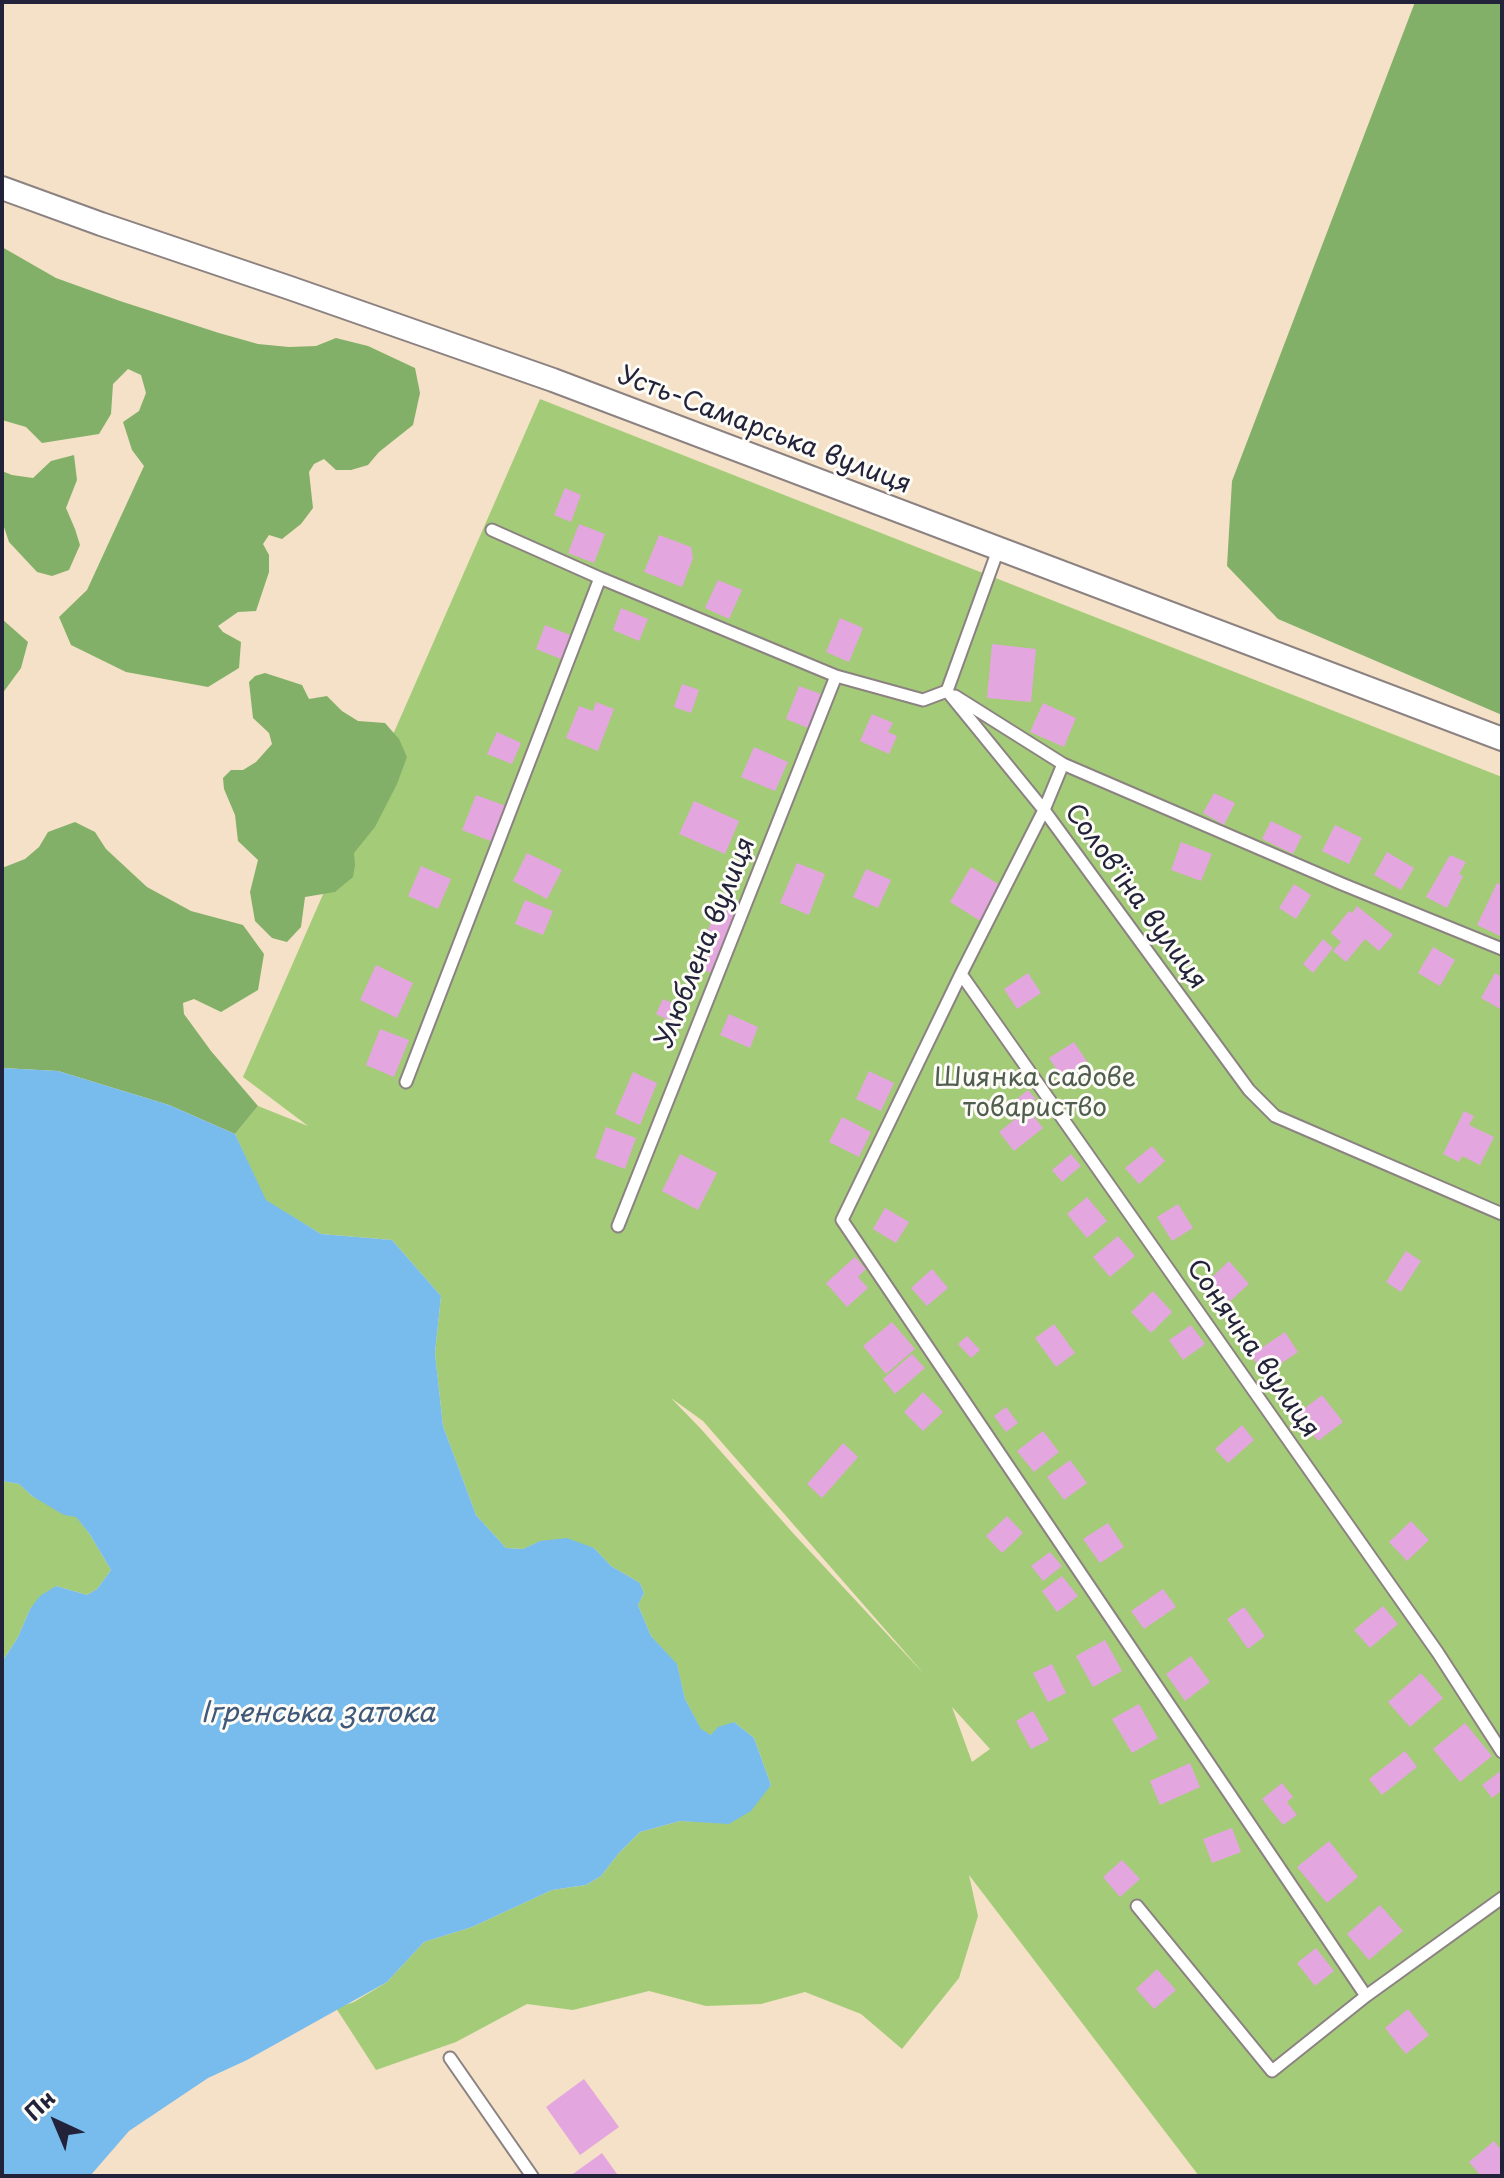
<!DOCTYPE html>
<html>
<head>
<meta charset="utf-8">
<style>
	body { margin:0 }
	#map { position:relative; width:1504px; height:2178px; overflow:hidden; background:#f4e1c7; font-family:"Playpen Sans",sans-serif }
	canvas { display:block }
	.frame { position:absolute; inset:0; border:4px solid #22223b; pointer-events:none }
	.north { position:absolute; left:16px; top:2082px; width:80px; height:80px; -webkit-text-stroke:6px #fdfcf7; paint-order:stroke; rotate:316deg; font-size:22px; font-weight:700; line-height:32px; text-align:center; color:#22223b }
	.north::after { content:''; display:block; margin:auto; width:28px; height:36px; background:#22223b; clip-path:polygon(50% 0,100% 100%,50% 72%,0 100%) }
</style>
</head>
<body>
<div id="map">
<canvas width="1504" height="2178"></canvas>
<div class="frame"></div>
<div class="north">Пн</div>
</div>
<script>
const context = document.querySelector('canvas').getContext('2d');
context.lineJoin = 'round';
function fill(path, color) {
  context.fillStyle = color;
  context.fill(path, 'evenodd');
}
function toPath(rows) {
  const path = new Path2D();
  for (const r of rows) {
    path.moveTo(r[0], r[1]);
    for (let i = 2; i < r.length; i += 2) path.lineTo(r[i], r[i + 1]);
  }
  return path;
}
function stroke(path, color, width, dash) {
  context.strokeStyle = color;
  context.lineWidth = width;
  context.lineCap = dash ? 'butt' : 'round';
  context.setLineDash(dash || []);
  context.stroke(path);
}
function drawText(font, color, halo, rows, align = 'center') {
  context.font = font + ' "Playpen Sans",sans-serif';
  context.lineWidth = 6;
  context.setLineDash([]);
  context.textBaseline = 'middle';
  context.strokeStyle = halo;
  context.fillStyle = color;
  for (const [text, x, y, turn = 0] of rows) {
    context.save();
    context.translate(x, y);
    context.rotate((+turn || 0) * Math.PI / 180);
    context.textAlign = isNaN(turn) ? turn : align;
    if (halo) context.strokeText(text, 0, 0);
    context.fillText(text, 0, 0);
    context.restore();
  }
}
const green = toPath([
	[540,399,1502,777,1502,2176,1199,2176,969,1875,978,1916,959,1978,902,2049,861,2014,805,1992,761,2004,706,2006,649,1991,573,2010,527,2004,456,2042,376,2070,336,2008,354,2002,387,1982,424,1942,472,1927,552,1890,586,1885,601,1876,619,1853,640,1832,680,1821,729,1823,771,1785,754,1738,734,1722,711,1735,701,1730,685,1699,677,1665,651,1636,638,1605,644,1593,640,1583,611,1566,594,1548,541,1541,523,1549,506,1548,476,1515,443,1426,435,1353,441,1296,392,1240,321,1234,265,1200,235,1134,258,1106,308,1126,243,1077],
	[671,1398,703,1421,925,1675,792,1532,701,1429],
	[952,1707,990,1749,972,1762],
	[2,1481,19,1484,32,1496,76,1516,89,1533,111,1570,97,1589,87,1595,56,1586,30,1609,18,1637,2,1662]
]);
const forest = toPath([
	[1415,2,1502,2,1502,715,1278,619,1227,566,1232,481],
	[2,247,56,278,120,301,219,333,258,344,289,347,316,346,336,338,368,346,415,368,420,393,413,425,379,452,368,465,351,470,336,470,324,459,314,464,309,472,313,508,301,524,282,539,269,535,263,544,269,555,269,572,256,611,238,612,218,626,223,632,241,642,239,668,208,687,126,672,71,645,59,617,87,590,144,466,132,450,123,422,139,411,146,393,141,375,128,369,113,384,111,414,99,434,42,443,26,427,2,420],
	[74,455,77,480,66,508,75,529,80,545,69,570,52,576,37,572,9,542,2,521,2,471,12,475,33,478,51,461],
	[2,619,28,642,21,668,2,694],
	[265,673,302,685,309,699,327,696,342,711,358,721,385,723,399,739,407,757,397,784,375,827,354,853,355,865,353,877,335,892,305,897,301,927,287,942,272,938,255,921,250,892,258,860,238,841,235,815,224,789,223,778,231,770,243,770,256,762,272,744,269,733,253,718,249,682,255,676],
	[75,822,95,832,106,849,147,887,191,911,243,925,264,954,258,990,221,1012,194,999,183,1003,184,1014,211,1051,258,1106,235,1134,169,1105,58,1071,2,1068,2,868,25,859,39,847,48,832]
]);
const water = toPath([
	[2,1068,58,1071,169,1105,235,1134,266,1200,321,1234,392,1240,441,1296,435,1353,443,1426,476,1515,506,1548,523,1549,540,1541,567,1538,594,1548,611,1566,640,1583,644,1593,638,1605,651,1636,677,1664,685,1699,701,1729,711,1735,718,1727,734,1722,754,1738,771,1785,751,1811,729,1824,680,1821,640,1832,619,1853,601,1876,586,1885,552,1890,472,1927,424,1942,387,1982,247,2060,208,2078,129,2131,90,2176,2,2176,2,1662,18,1637,30,1609,40,1596,56,1586,87,1595,97,1589,111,1570,89,1533,76,1517,64,1515,32,1496,19,1484,2,1481]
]);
const building = toPath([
	[565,488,581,495,571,522,554,515],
	[579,524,605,534,594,563,568,553],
	[659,535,691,547,693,558,682,587,644,572],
	[718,580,742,590,729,619,705,608],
	[621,608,648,619,639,641,613,630],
	[840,618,863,628,849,662,826,652],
	[545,625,575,637,566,661,536,649],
	[992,644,1036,649,1031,702,987,698],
	[682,684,699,690,691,713,674,707],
	[799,686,821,694,808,728,786,719],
	[596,702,614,709,598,751,566,738,579,706,593,711],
	[1043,703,1076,718,1064,747,1030,732],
	[872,714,893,723,888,732,897,736,889,754,860,741],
	[497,732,521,743,512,764,487,754],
	[754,747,788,762,775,791,741,777],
	[1214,793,1235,803,1224,825,1203,813],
	[476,795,506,806,493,842,462,830],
	[694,801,739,821,725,854,679,834],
	[1271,821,1302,836,1293,854,1262,839],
	[1335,825,1362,838,1349,864,1322,851],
	[1181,842,1212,854,1201,881,1171,870],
	[1387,852,1414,868,1401,890,1374,875],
	[527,853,562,870,547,899,513,881],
	[1450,855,1466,862,1459,874,1463,876,1447,908,1426,897],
	[797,863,825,874,809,915,780,903],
	[421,866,451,879,438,909,408,896],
	[971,867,1003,887,982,922,950,902],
	[866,869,891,880,878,908,853,897],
	[1497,883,1502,885,1502,937,1477,925],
	[1294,884,1311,895,1296,919,1279,908],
	[722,899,742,908,713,974,692,965],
	[525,900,553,911,543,935,515,924],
	[1357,906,1393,935,1379,951,1365,939,1346,962,1333,951,1341,942,1331,933,1349,911,1352,913],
	[1323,939,1333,948,1313,973,1303,964],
	[1433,947,1455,960,1440,986,1418,973],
	[376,965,413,983,397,1018,360,1000],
	[1028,973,1041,993,1017,1009,1004,989],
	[1495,973,1502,977,1502,1010,1481,998],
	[663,999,677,1005,670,1021,656,1014],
	[729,1014,758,1027,750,1048,720,1035],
	[380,1029,409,1040,394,1077,366,1065],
	[1074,1042,1090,1066,1065,1082,1049,1058],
	[869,1071,894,1083,881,1111,856,1099],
	[633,1072,657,1083,640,1125,615,1114],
	[1028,1090,1036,1099,1019,1113,1011,1104],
	[1028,1109,1043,1128,1014,1151,999,1132],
	[1464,1111,1474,1116,1469,1125,1494,1137,1480,1165,1462,1156,1459,1162,1443,1154],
	[842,1117,871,1132,859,1157,829,1142],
	[606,1127,636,1138,625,1169,595,1158],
	[1152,1146,1165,1161,1139,1184,1125,1168],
	[680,1154,717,1173,698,1210,662,1191],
	[1071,1154,1081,1166,1062,1182,1052,1170],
	[1087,1197,1107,1221,1087,1238,1067,1214],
	[1178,1204,1193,1228,1172,1241,1157,1217],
	[885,1208,909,1222,896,1243,873,1229],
	[1118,1236,1135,1256,1110,1277,1093,1257],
	[1406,1251,1421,1261,1401,1292,1386,1282],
	[855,1257,866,1269,858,1277,868,1288,847,1307,826,1283],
	[1229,1261,1249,1284,1228,1303,1208,1281],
	[932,1269,948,1288,927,1306,911,1288],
	[1153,1291,1172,1312,1151,1333,1131,1312],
	[892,1322,915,1349,886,1374,863,1346],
	[1054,1324,1075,1353,1056,1367,1035,1338],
	[1191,1325,1205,1344,1183,1360,1169,1340],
	[1285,1332,1298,1352,1264,1375,1251,1355],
	[967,1336,980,1350,971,1358,958,1344],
	[912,1354,925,1368,895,1394,883,1379],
	[923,1392,943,1412,923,1431,904,1412],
	[1322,1395,1343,1422,1318,1441,1297,1414],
	[1006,1407,1018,1423,1006,1432,994,1416],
	[1242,1425,1254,1440,1228,1463,1215,1449],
	[1043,1431,1059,1452,1034,1472,1017,1451],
	[843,1443,858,1457,822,1498,807,1484],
	[1070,1460,1087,1483,1064,1500,1047,1477],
	[1007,1516,1023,1533,1002,1553,986,1536],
	[1411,1521,1429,1540,1407,1561,1389,1542],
	[1108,1523,1124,1547,1100,1563,1083,1539],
	[1050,1552,1062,1566,1043,1581,1031,1566],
	[1062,1576,1078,1596,1057,1612,1042,1591],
	[1163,1589,1176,1607,1144,1629,1131,1611],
	[1383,1606,1398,1624,1370,1648,1354,1630],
	[1244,1607,1265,1636,1248,1649,1227,1619],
	[1105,1640,1122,1671,1093,1687,1076,1656],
	[1191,1656,1210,1682,1185,1701,1166,1674],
	[1052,1664,1066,1693,1048,1702,1033,1673],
	[1421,1673,1443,1698,1410,1727,1388,1702],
	[1139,1704,1158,1738,1132,1753,1112,1719],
	[1033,1711,1049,1740,1031,1749,1016,1721],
	[1465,1723,1492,1756,1460,1782,1433,1749],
	[1405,1751,1417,1767,1382,1795,1369,1779],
	[1190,1763,1200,1787,1160,1805,1150,1781],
	[1502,1770,1502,1790,1492,1798,1482,1785],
	[1282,1783,1293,1797,1287,1802,1297,1815,1283,1825,1262,1799],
	[1232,1828,1241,1852,1212,1863,1203,1839],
	[1329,1841,1358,1877,1327,1903,1297,1867],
	[1122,1860,1140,1879,1120,1897,1103,1877],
	[1380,1905,1403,1931,1369,1960,1347,1934],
	[1316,1948,1334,1971,1315,1986,1297,1963],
	[1157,1969,1176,1990,1154,2009,1136,1989],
	[1408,2009,1429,2035,1406,2054,1385,2028],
	[584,2079,619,2127,580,2155,546,2107],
	[1494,2141,1502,2151,1502,2176,1481,2176,1469,2162],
	[602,2153,617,2174,613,2176,570,2176]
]);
const service = toPath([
	[492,530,600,578],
	[947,691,1044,810,961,974,842,1220,1366,1996],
	[947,691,998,550],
	[955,696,1063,764],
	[1502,949,1342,884,1063,764,1044,810,1249,1090,1275,1116,1502,1214],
	[961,974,1438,1653,1502,1752],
	[406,1082,600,578,836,676,923,700,947,691],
	[618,1226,836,676],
	[1137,1906,1272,2071,1366,1996,1502,1898],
	[450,2058,532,2176]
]);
const minor = toPath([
	[2,188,101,224,290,288,553,380,1502,739]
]);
const streetNames = [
	["Усть-Самарська вулиця",764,431,21],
	["Солов'їна вулиця",1135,897,54],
	["Улюблена вулиця",706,943,-68],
	["Сонячна вулиця",1252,1349,55]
];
const parkNames = [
	["Шиянка садове",1035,1079],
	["товариство",1035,1109]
];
const waterNames = [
	["Ігренська затока",318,1714]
];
fill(green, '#a4cc78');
fill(forest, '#83b068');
fill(water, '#78bbed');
fill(building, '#e4a6de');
stroke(service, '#8b8281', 15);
stroke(minor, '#8b8281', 26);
stroke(service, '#fff', 11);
stroke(minor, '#fff', 22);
drawText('26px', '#22223b', '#fdfcf7', streetNames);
drawText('26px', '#505e50', '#fdfcf7', parkNames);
drawText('italic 28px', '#405879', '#fdfcf7', waterNames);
</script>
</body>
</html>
